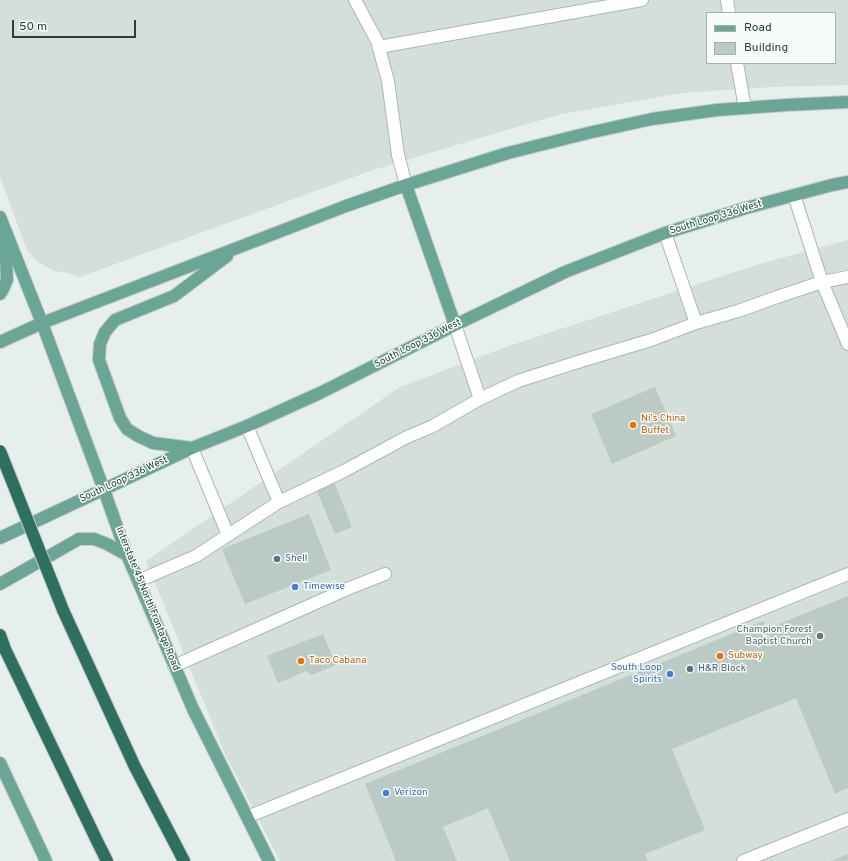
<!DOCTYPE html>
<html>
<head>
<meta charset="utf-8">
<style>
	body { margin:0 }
	#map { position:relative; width:848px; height:861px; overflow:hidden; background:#e6efeb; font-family:Overpass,sans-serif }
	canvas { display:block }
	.legend { position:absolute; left:706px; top:12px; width:130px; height:52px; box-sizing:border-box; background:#f7fbf9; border:1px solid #a3b1ad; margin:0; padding:5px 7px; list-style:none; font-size:12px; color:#24423a }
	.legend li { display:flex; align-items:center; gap:8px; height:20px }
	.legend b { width:20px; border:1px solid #a3b1ad }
	.scale { position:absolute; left:12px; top:20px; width:124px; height:18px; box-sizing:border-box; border:2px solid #24423a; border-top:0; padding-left:5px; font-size:12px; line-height:14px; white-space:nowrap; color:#24423a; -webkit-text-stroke:3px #f7fbf9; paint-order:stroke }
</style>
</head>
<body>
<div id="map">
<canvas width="848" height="861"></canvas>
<ul class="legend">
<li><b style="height:5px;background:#6aa596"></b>Road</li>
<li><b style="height:11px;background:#bbcac4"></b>Building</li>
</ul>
<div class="scale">50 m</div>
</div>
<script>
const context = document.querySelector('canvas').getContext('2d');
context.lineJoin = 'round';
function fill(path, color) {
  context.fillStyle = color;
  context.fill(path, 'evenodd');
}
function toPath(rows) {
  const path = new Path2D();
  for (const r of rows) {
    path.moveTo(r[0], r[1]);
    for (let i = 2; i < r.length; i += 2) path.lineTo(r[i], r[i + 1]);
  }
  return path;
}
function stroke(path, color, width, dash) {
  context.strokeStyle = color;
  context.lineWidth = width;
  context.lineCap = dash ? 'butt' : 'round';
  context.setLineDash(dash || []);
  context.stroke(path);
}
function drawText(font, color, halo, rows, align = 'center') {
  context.font = font + ' Overpass,sans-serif';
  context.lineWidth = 3;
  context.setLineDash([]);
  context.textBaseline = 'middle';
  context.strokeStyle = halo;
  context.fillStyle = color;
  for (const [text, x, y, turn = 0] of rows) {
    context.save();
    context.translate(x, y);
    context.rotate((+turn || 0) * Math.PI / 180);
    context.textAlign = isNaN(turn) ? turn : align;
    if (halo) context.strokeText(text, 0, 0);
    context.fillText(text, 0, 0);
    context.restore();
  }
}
const built = toPath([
	[0,0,848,0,848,85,772,87,682,93,562,114,510,129,370,171,80,277,69,273,54,271,37,261,27,250,0,177],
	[707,13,835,13,835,63,707,63],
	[848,240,848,861,280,861,225,754,146,561,400,387,506,347,646,301,756,265]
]);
const building = toPath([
	[655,387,676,436,612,464,591,414],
	[334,482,352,527,335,534,316,489],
	[309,514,331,570,245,604,222,549],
	[848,596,848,788,835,794,796,698,672,749,705,830,645,854,648,861,510,861,488,808,443,827,457,861,396,861,365,784,763,621,767,629],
	[323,634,336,665,312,675,306,671,278,683,267,656],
	[848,854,848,861,831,861]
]);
const minor = toPath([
	[355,0,377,41,388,81,398,155,406,185],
	[727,0,729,13],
	[379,47,642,0],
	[737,63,745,108],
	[794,195,822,282,848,344],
	[665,233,696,323],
	[455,325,480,399],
	[247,426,279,502],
	[192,448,228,535],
	[138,581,196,556,279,502,344,471,407,437,431,427,480,399,518,381,581,361,651,340,696,323,738,311,777,297,822,282,848,277],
	[174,666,347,589,385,574],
	[247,817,848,574],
	[743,861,848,819]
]);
const major = toPath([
	[406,185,455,325],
	[0,217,42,323,104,490,127,555,193,709,269,861],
	[0,294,2,291,7,280,5,239],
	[0,342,42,323,346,206,406,185,508,153,588,133,652,119,717,110,786,105,848,102],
	[192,448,153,443,138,436,127,429,120,418,99,360,100,344,105,332,115,320,174,296,227,256],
	[0,538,192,448,247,426,320,393,455,325,565,272,665,233,746,208,832,185,848,182],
	[0,584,79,539,94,539,107,544,127,555],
	[0,763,46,861]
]);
const highway = toPath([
	[63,610,135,767,184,861],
	[0,635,5,649,98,843,107,861]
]);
const highwayBridge = toPath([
	[0,451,63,610]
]);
const markers = [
	[633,425,4,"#e8710a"],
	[277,559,4,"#5c6f8a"],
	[295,587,4,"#3f7fe0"],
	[820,636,4,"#6b7280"],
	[720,656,4,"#e8710a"],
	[301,661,4,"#e8710a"],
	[690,669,4,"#5c6f8a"],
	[670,674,4,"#3f7fe0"],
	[386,793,4,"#3f7fe0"]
];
const streetNames = [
	["South Loop 336 West",716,218,-17],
	["South Loop 336 West",418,344,-27],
	["South Loop 336 West",124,480,-25],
	["Interstate 45 North Frontage Road",147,599,68]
];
const foodNames = [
	["Ni's China",641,419],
	["Buffet",641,431],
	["Subway",728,656],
	["Taco Cabana",309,661]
];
const serviceNames = [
	["Shell",285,559],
	["H&R Block",698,669]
];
const shopNames = [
	["Timewise",303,587],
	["South Loop",662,668,"right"],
	["Spirits",662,680,"right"],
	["Verizon",394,793]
];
const worshipNames = [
	["Champion Forest",812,630],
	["Baptist Church",812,642]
];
fill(built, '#d4dfda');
fill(building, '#bbcac4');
stroke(minor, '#a8b8b2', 14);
stroke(major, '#c2cac8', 14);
stroke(highway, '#c2cac8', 14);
stroke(minor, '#fff', 12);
stroke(major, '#6aa596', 12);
stroke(highway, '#2f6f62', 12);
stroke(highwayBridge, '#c2cac8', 14, []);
stroke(highwayBridge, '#2f6f62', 12);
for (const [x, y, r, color] of markers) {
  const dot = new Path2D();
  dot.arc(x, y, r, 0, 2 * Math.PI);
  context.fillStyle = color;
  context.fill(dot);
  stroke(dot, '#f7fbf9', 1.5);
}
drawText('10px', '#24423a', '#f7fbf9', streetNames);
drawText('10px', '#c56008', '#f7fbf9', foodNames, 'left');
drawText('10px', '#4e5e75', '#f7fbf9', serviceNames, 'left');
drawText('10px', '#366cbe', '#f7fbf9', shopNames, 'left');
drawText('10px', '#5b616d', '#f7fbf9', worshipNames, 'right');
</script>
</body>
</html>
